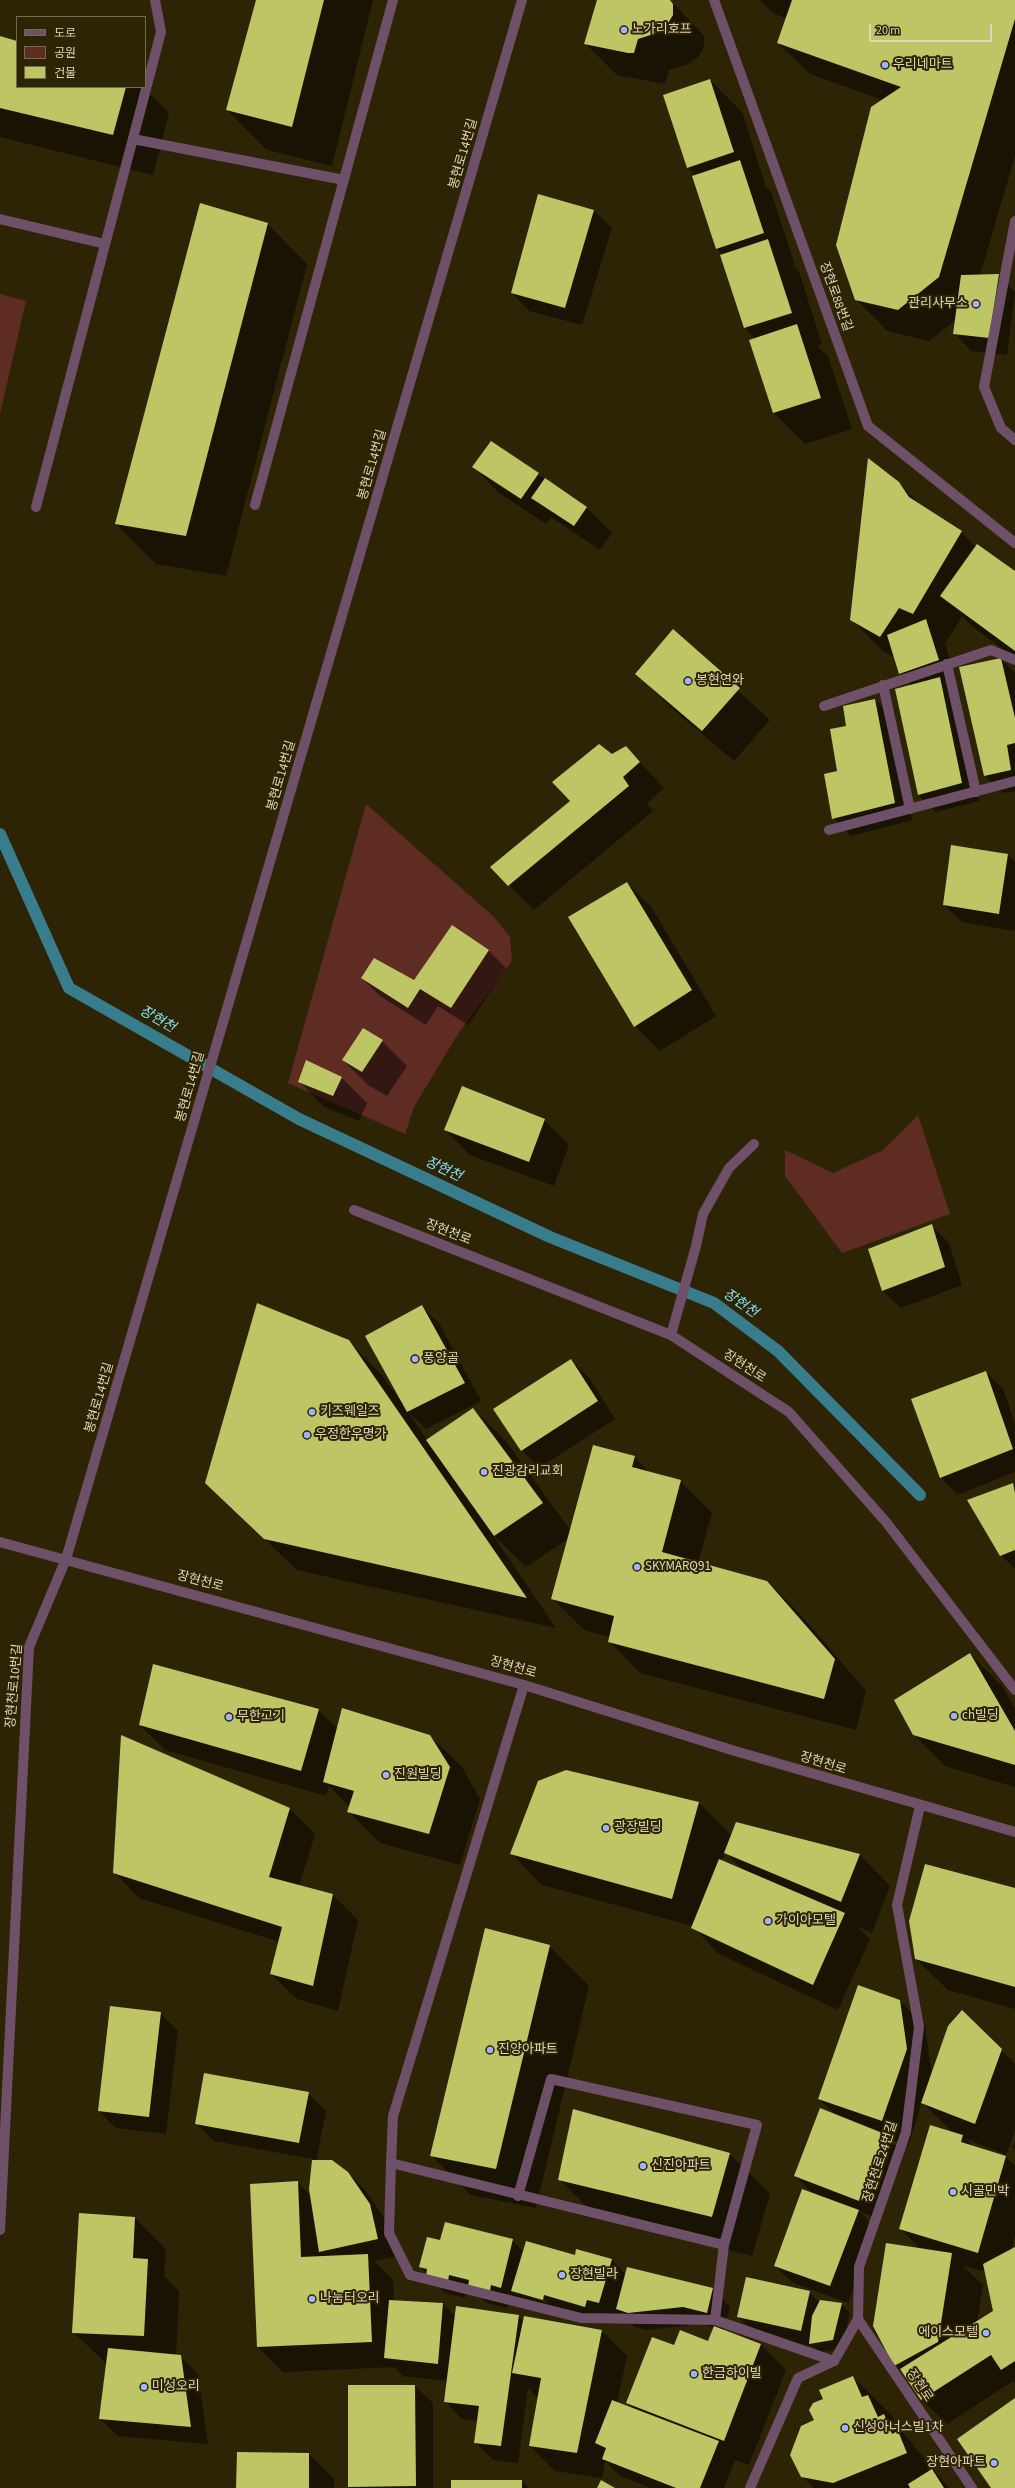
<!DOCTYPE html>
<html>
<head>
<meta charset="utf-8">
<style>
	body { margin:0 }
	#map { position:relative; width:1015px; height:2488px; overflow:hidden; background:#2d2405; font-family:"Source Sans 3","Noto Sans KR",sans-serif }
	canvas { display:block }
	.legend { position:absolute; left:16px; top:16px; width:130px; height:72px; box-sizing:border-box; background:#2d2405; border:1px solid #746b4d; margin:0; padding:5px 7px; list-style:none; font-size:12px; color:#dfd6b9 }
	.legend li { display:flex; align-items:center; gap:8px; height:20px }
	.legend b { width:20px; border:1px solid #746b4d }
	.scale { position:absolute; left:869px; top:24px; width:123px; height:18px; box-sizing:border-box; border:2px solid #dfd6b9; border-top:0; padding-left:5px; font-size:12px; line-height:14px; white-space:nowrap; color:#dfd6b9; -webkit-text-stroke:3px #2d2405; paint-order:stroke }
</style>
</head>
<body>
<div id="map">
<canvas width="1015" height="2488"></canvas>
<ul class="legend">
<li><b style="height:5px;background:#6e5069"></b>도로</li>
<li><b style="height:11px;background:#5e2c22"></b>공원</li>
<li><b style="height:11px;background:#bec564"></b>건물</li>
</ul>
<div class="scale">20 m</div>
</div>
<script>
const context = document.querySelector('canvas').getContext('2d');
context.lineJoin = 'round';
function fill(path, color) {
  context.fillStyle = color;
  context.fill(path, 'evenodd');
}
function toPath(rows) {
  const path = new Path2D();
  for (const r of rows) {
    path.moveTo(r[0], r[1]);
    for (let i = 2; i < r.length; i += 2) path.lineTo(r[i], r[i + 1]);
  }
  return path;
}
function stroke(path, color, width, dash) {
  context.strokeStyle = color;
  context.lineWidth = width;
  context.lineCap = dash ? 'butt' : 'round';
  context.setLineDash(dash || []);
  context.stroke(path);
}
function drawText(font, color, halo, rows, align = 'center') {
  context.font = font + ' "Source Sans 3","Noto Sans KR",sans-serif';
  context.lineWidth = 4;
  context.setLineDash([]);
  context.textBaseline = 'middle';
  context.strokeStyle = halo;
  context.fillStyle = color;
  for (const [text, x, y, turn = 0] of rows) {
    context.save();
    context.translate(x, y);
    context.rotate((+turn || 0) * Math.PI / 180);
    context.textAlign = isNaN(turn) ? turn : align;
    if (halo) context.strokeText(text, 0, 0);
    context.fillText(text, 0, 0);
    context.restore();
  }
}
const green = toPath([
	[0,294,26,301,0,414],
	[366,804,493,916,510,937,512,961,458,1034,415,1105,405,1134,288,1083],
	[918,1115,950,1214,842,1253,785,1176,785,1150,833,1173,883,1150]
]);
const shadow = toPath([
	[257,0,373,0,332,166,267,150,227,110],
	[598,0,670,0,704,36,704,47,698,57,686,65,669,70,665,84,617,75,585,43],
	[760,0,1015,0,1015,156,980,275,998,275,1015,292,1007,355,971,351,954,333,956,320,929,341,887,331,856,299,883,100,810,74,778,43,787,18,774,14],
	[0,37,17,42,17,87,143,87,169,113,153,175,0,137],
	[710,80,742,112,765,184,763,184,771,192,795,265,792,265,799,272,822,344,817,346,828,356,852,429,805,444,774,413,755,339,745,328,721,256,723,255,717,249,694,177,696,176,688,167],
	[538,195,594,211,612,228,582,325,529,311,512,293],
	[268,224,307,264,226,576,156,564,116,524],
	[491,442,587,508,612,533,600,550,551,517,546,524,498,492,473,466],
	[898,483,922,506,961,532,976,547,1015,572,1015,658,973,627,962,616,945,644,956,678,944,682,958,696,979,801,936,812,918,795,912,686,900,674,895,658,883,651,852,620],
	[673,631,770,720,734,761,668,705,637,673],
	[1001,659,1015,673,1015,791,1003,793,985,776,960,668],
	[875,700,893,717,912,820,851,836,833,818,838,772,848,726],
	[626,747,664,788,647,803,653,811,534,910,491,867,571,801,612,755],
	[1008,855,1015,862,1015,931,962,922,944,905],
	[627,883,652,908,716,1016,660,1051,635,1026],
	[488,950,506,968,468,1025,438,1006,426,1025,380,996,362,978,414,982],
	[382,1041,407,1066,387,1096,368,1085,343,1060],
	[307,1061,342,1078,367,1103,359,1121,324,1107,299,1081],
	[544,1120,569,1145,554,1186,470,1155,445,1130],
	[931,1225,949,1243,962,1285,901,1308,883,1291,869,1250],
	[421,1306,439,1323,481,1401,426,1429,408,1412,427,1440,473,1409,505,1440,571,1531,634,1457,650,1473,680,1481,712,1513,698,1563,767,1581,799,1613,866,1691,856,1730,640,1673,609,1641,610,1637,584,1630,553,1599,569,1538,526,1567,492,1534,556,1628,297,1570,206,1483,348,1341,380,1373,405,1407],
	[571,1360,589,1378,615,1419,539,1468,522,1450],
	[986,1372,1003,1389,1015,1424,1015,1472,958,1495,941,1478],
	[1012,1484,1015,1486,1015,1569,1001,1555],
	[970,1654,1002,1686,1015,1709,1015,1787,945,1766,913,1734],
	[318,1710,338,1729,430,1736,462,1767,480,1799,460,1865,380,1843,348,1811,350,1807,329,1786,326,1796,165,1750,140,1725],
	[122,1736,290,1809,315,1834,299,1886,333,1895,358,1920,338,2011,297,1999,271,1974,280,1942,139,1898,114,1872],
	[699,1803,732,1836,859,1854,890,1886,872,1933,857,1926,870,1939,838,2010,717,1953,693,1926,542,1885,511,1853],
	[725,1852,743,1870,722,1861],
	[1015,1889,1015,2009,948,1990,916,1959],
	[549,1946,589,1986,536,2208,471,2195,431,2155],
	[900,2001,925,2026,932,2075,962,2011,1015,2064,1015,2130,1006,2155,965,2138,974,2147,1006,2157,1015,2166,1015,2236,1011,2250,1015,2248,1015,2383,1013,2381,947,2424,921,2399,907,2377,895,2365,921,2250,900,2228,953,2133,922,2102,908,2146,889,2140,902,2152,876,2218,859,2211,876,2228,848,2303,793,2283,775,2266,813,2194,795,2176,837,2116,819,2099],
	[962,2265,986,2272,994,2311,977,2322,983,2285],
	[160,2013,178,2031,166,2134,116,2128,99,2111],
	[308,2093,326,2111,316,2161,347,2172,365,2190,387,2222,395,2257,374,2261,393,2280,394,2301,443,2304,456,2317,518,2316,523,2321,601,2330,627,2356,617,2403,634,2409,628,2403,675,2346,709,2343,715,2328,701,2324,646,2330,635,2327,619,2312,617,2320,604,2317,602,2324,562,2312,509,2302,507,2308,487,2303,479,2295,466,2292,465,2298,445,2293,420,2266,441,2241,512,2240,524,2252,612,2260,626,2275,713,2289,730,2307,724,2331,761,2345,786,2370,749,2465,735,2460,724,2488,651,2488,620,2476,605,2461,602,2478,555,2471,530,2446,538,2398,528,2388,518,2463,493,2460,475,2442,478,2421,462,2419,445,2401,448,2381,403,2376,394,2367,283,2372,258,2347,297,2182,311,2196,313,2159,214,2141,196,2123],
	[532,2296,548,2301,548,2303,532,2298],
	[574,2111,730,2154,770,2194,752,2256,599,2219,559,2179],
	[1015,2141,1015,2150,1013,2147],
	[135,2218,166,2249,164,2276,179,2291,176,2356,180,2356,198,2374,208,2444,118,2436,100,2419,107,2364,73,2332],
	[809,2292,820,2303,841,2304,850,2313,842,2349,819,2352,814,2347,756,2334,738,2317],
	[853,2377,893,2417,895,2423,949,2488,814,2488,802,2476,816,2421,824,2399],
	[415,2386,433,2403,433,2488,351,2488,349,2486],
	[309,2454,334,2479,334,2488,237,2488],
	[521,2481,529,2488,452,2488]
]);
const stream = toPath([
	[0,834,69,988,299,1119,550,1237,714,1303,778,1351,920,1495]
]);
const building = toPath([
	[256,0,324,0,292,127,226,110],
	[597,0,670,0,673,4,673,15,667,25,654,34,638,39,634,53,628,53,584,44],
	[792,0,1015,0,1015,19,939,277,898,310,855,300,836,245,871,107,901,87,777,43],
	[0,36,17,41,17,87,126,87,113,135,0,108],
	[710,79,734,152,687,168,663,95],
	[740,160,764,233,716,249,692,176],
	[538,194,594,210,565,308,511,293],
	[200,203,268,223,186,536,115,524],
	[768,239,792,313,744,328,720,255],
	[999,274,989,338,953,334,961,275],
	[797,324,821,398,773,413,749,340],
	[491,441,539,473,521,499,472,467],
	[868,458,899,482,909,497,962,531,913,614,899,608,880,637,850,620],
	[545,478,587,507,574,526,531,498],
	[977,544,1015,571,1015,651,940,596],
	[926,619,939,660,899,674,887,635],
	[673,629,740,688,702,731,635,674],
	[1001,658,1015,718,1015,743,1007,745,1011,770,984,776,959,667],
	[940,677,962,783,918,795,895,689],
	[875,699,895,803,832,819,824,774,837,771,830,729,846,726,843,706],
	[599,744,612,754,626,746,640,762,623,777,629,786,508,886,490,867,570,801,552,782],
	[951,845,1008,854,999,914,943,905],
	[627,882,692,990,634,1027,568,917],
	[452,925,489,950,451,1008,420,989,408,1008,361,978,374,958,414,980],
	[363,1028,383,1040,362,1072,342,1060],
	[306,1060,342,1077,333,1096,298,1082],
	[462,1086,545,1119,529,1162,444,1130],
	[932,1224,945,1267,882,1291,868,1249],
	[257,1303,349,1340,527,1598,264,1539,205,1483],
	[422,1305,465,1383,407,1412,365,1336],
	[571,1359,598,1401,521,1451,493,1409],
	[986,1371,1013,1449,940,1478,911,1399],
	[473,1408,543,1503,494,1536,426,1440],
	[593,1445,635,1456,632,1467,681,1480,662,1552,767,1581,835,1659,824,1699,608,1642,614,1616,551,1599],
	[1013,1483,1015,1493,1015,1550,1000,1556,967,1500],
	[970,1653,1015,1731,1015,1765,913,1735,894,1700],
	[153,1664,319,1709,301,1771,139,1725],
	[342,1708,430,1735,450,1767,429,1834,347,1812,354,1791,323,1782],
	[121,1735,290,1808,269,1877,333,1894,313,1986,270,1974,282,1927,113,1873],
	[566,1770,699,1802,672,1899,510,1854,538,1781],
	[736,1822,860,1854,841,1902,724,1853],
	[719,1859,845,1913,813,1985,691,1928],
	[925,1864,1015,1888,1015,1987,915,1959,909,1921],
	[485,1928,550,1945,496,2169,430,2156],
	[858,1985,900,2000,907,2049,882,2121,818,2099],
	[110,2006,161,2012,149,2117,98,2111],
	[962,2010,1002,2049,975,2124,921,2103,948,2026],
	[204,2073,309,2092,299,2143,195,2124],
	[820,2108,885,2134,859,2201,794,2176],
	[573,2109,730,2153,712,2217,558,2180],
	[930,2125,963,2135,961,2142,1006,2156,978,2253,899,2229],
	[312,2160,332,2160,348,2172,370,2204,378,2239,319,2252,309,2189],
	[298,2181,301,2257,368,2254,372,2342,257,2347,250,2184],
	[802,2189,859,2210,830,2286,774,2266],
	[79,2213,135,2217,133,2258,148,2259,144,2336,72,2333],
	[445,2222,513,2239,501,2288,491,2285,490,2291,468,2286,469,2280,449,2275,448,2281,426,2276,427,2269,419,2267,427,2237,440,2240],
	[526,2241,575,2255,576,2249,612,2259,599,2303,587,2300,585,2307,544,2295,543,2300,511,2291],
	[886,2243,952,2253,938,2342,894,2366,873,2326],
	[1015,2247,1015,2361,1001,2370,991,2355,921,2400,900,2369,993,2311,983,2264],
	[627,2267,713,2288,707,2313,683,2307,628,2313,616,2309],
	[746,2277,810,2291,801,2331,737,2317],
	[389,2300,443,2303,438,2364,384,2358],
	[820,2300,842,2303,833,2340,809,2344,812,2316],
	[456,2306,519,2315,501,2446,474,2443,479,2406,444,2402],
	[524,2316,602,2330,577,2453,529,2446,541,2378,512,2373],
	[714,2326,761,2344,724,2441,626,2403,652,2337,674,2345,680,2330,708,2341],
	[108,2348,181,2355,191,2427,99,2419],
	[853,2376,862,2397,868,2395,878,2417,884,2414,892,2434,898,2431,907,2453,833,2483,801,2477,790,2455,801,2426,814,2420,809,2410,813,2403,823,2399,819,2390],
	[348,2385,415,2385,416,2486,348,2487],
	[1015,2398,1015,2488,991,2488,957,2439],
	[612,2400,719,2441,700,2488,676,2488,602,2459,606,2448,595,2443],
	[237,2452,309,2453,309,2488,236,2488],
	[932,2469,944,2488,910,2488,908,2484],
	[451,2480,522,2480,522,2488,451,2488],
	[601,2480,615,2488,597,2488]
]);
const service = toPath([
	[133,139,344,180],
	[0,219,105,244],
	[1015,221,984,387,1001,428,1015,440],
	[255,505,393,0],
	[36,507,161,32,155,0],
	[947,664,976,792],
	[883,685,910,809],
	[824,706,991,650,1015,660],
	[829,830,1015,781],
	[354,1210,671,1335,789,1412,886,1522,1015,1690],
	[671,1335,696,1246,703,1214,729,1168,754,1144],
	[524,1685,393,2116,391,2163,724,2245,715,2320,834,2361],
	[391,2163,389,2233,410,2275,581,2318,715,2320],
	[518,2196,551,2079,757,2125,724,2245]
]);
const minor = toPath([
	[714,0,868,426,1015,543],
	[0,1542,524,1685,735,1751,1015,1832],
	[0,2230,29,1647,66,1559,522,0],
	[858,2319,972,2488],
	[750,2488,798,2378,834,2361,858,2319,859,2267,906,2132,919,2027,897,1905,920,1806]
]);
const markers = [
	[624,30,4,"#9fb3fd"],
	[885,65,4,"#9fb3fd"],
	[976,304,4,"#9fb3fd"],
	[688,681,4,"#9fb3fd"],
	[415,1359,4,"#9fb3fd"],
	[312,1412,4,"#9fb3fd"],
	[307,1435,4,"#9fb3fd"],
	[484,1472,4,"#9fb3fd"],
	[637,1567,4,"#9fb3fd"],
	[954,1716,4,"#9fb3fd"],
	[229,1717,4,"#9fb3fd"],
	[386,1775,4,"#9fb3fd"],
	[606,1828,4,"#9fb3fd"],
	[768,1921,4,"#9fb3fd"],
	[490,2050,4,"#9fb3fd"],
	[643,2166,4,"#9fb3fd"],
	[953,2192,4,"#9fb3fd"],
	[562,2275,4,"#9fb3fd"],
	[312,2299,4,"#9fb3fd"],
	[986,2333,4,"#9fb3fd"],
	[694,2374,4,"#9fb3fd"],
	[144,2387,4,"#9fb3fd"],
	[845,2428,4,"#9fb3fd"],
	[994,2463,4,"#9fb3fd"]
];
const poiNames = [
	["노가리호프",632,30],
	["우리네마트",893,65],
	["관리사무소",968,304,"right"],
	["봉현연와",696,681],
	["풍양골",423,1359],
	["키즈웨일즈",320,1412],
	["우정한우명가",315,1435],
	["진광감리교회",492,1472],
	["SKYMARQ91",645,1567],
	["ch빌딩",962,1716],
	["무한고기",237,1717],
	["진원빌딩",394,1775],
	["광장빌딩",614,1828],
	["가이아모텔",776,1921],
	["진양아파트",498,2050],
	["신진아파트",651,2166],
	["시골민박",961,2192],
	["장현빌라",570,2275],
	["나눔터오리",320,2299],
	["에이스모텔",978,2333,"right"],
	["한금하이빌",702,2374],
	["미성오리",152,2387],
	["신성아너스빌1차",853,2428],
	["장현아파트",986,2463,"right"]
];
const streetNames = [
	["봉현로14번길",464,154,-74],
	["장현로88번길",835,297,70],
	["봉현로14번길",373,465,-74],
	["봉현로14번길",282,776,-74],
	["봉현로14번길",191,1087,-74],
	["장현천로",448,1233,21],
	["장현천로",744,1367,33],
	["봉현로14번길",100,1398,-74],
	["장현천로",200,1582,15],
	["장현천로",513,1668,16],
	["장현천로10번길",15,1686,-85],
	["장현천로",823,1764,17],
	["장현천로24번길",881,2162,-72],
	["장현로",919,2386,56]
];
const waterNames = [
	["장현천",157,1020,30],
	["장현천",443,1170,25],
	["장현천",740,1304,35]
];
fill(green, '#5e2c22');
fill(shadow, '#0007');
stroke(stream, '#377d8b', 12);
fill(building, '#bec564');
stroke(service, '#6e5069', 10);
stroke(minor, '#6e5069', 10);
for (const [x, y, r, color] of markers) {
  const dot = new Path2D();
  dot.arc(x, y, r, 0, 2 * Math.PI);
  context.fillStyle = color;
  context.fill(dot);
  stroke(dot, '#2d2405', 1.5);
}
drawText('13px', '#dfd6b9', '#2d2405', poiNames, 'left');
drawText('13px', '#dfd6b9', '#2d2405', streetNames);
drawText('italic 14px', '#88e3f6', '#2d2405', waterNames);
</script>
</body>
</html>
